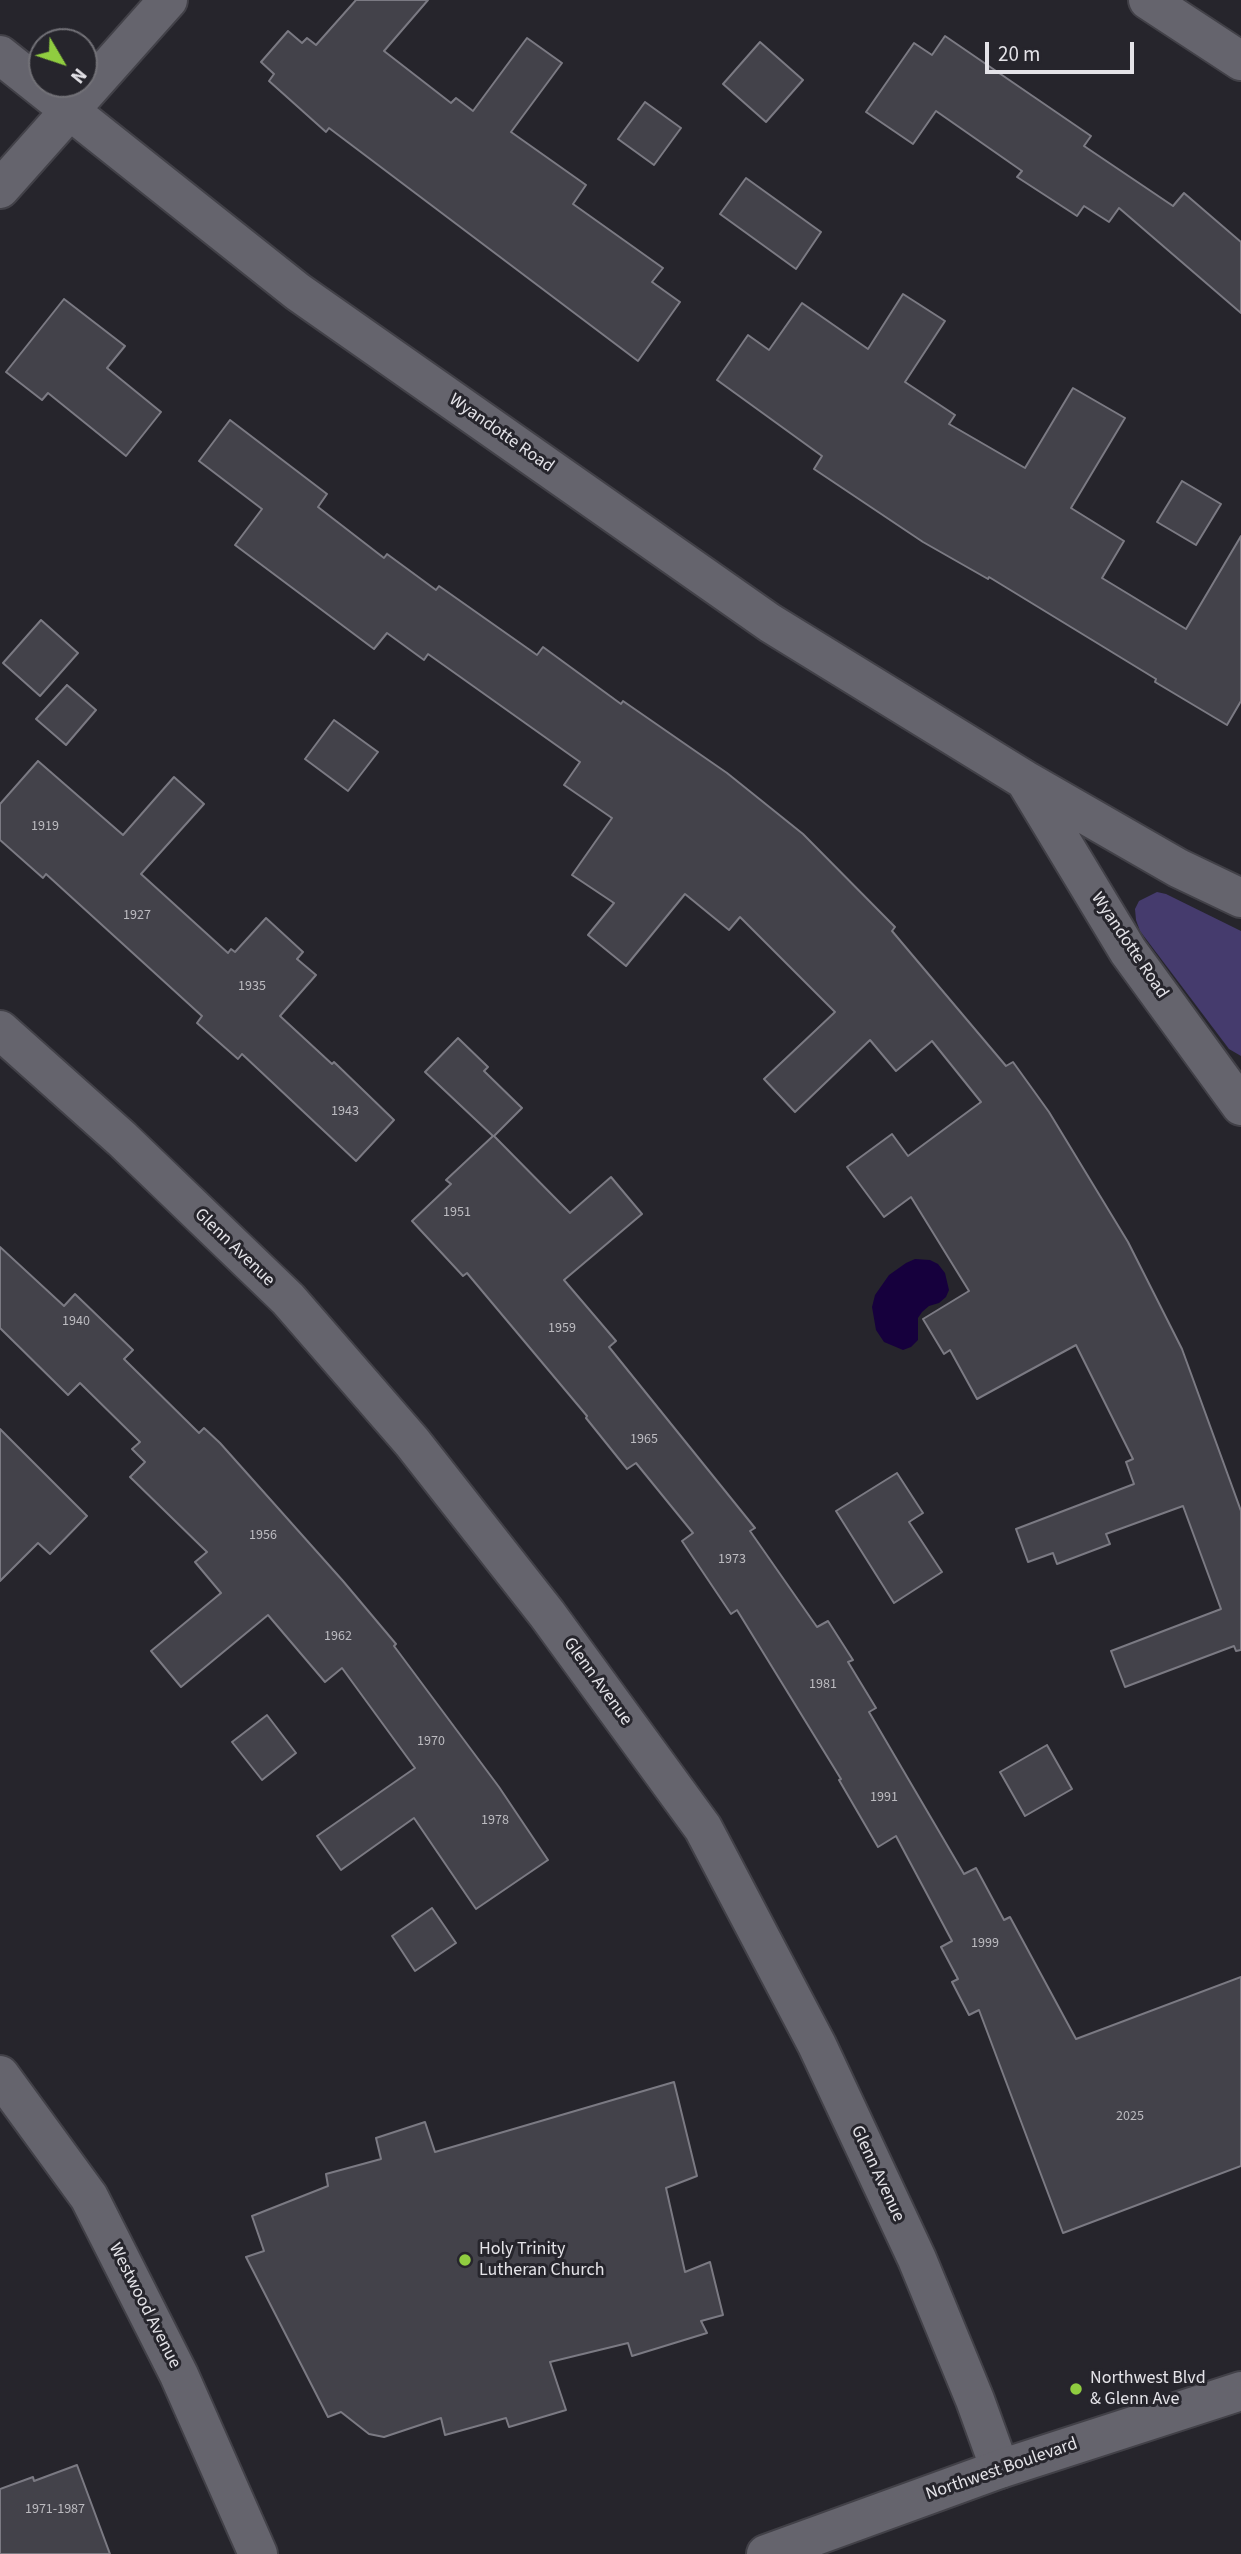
<!DOCTYPE html>
<html>
<head>
<meta charset="utf-8">
<style>
	body { margin:0 }
	#map { position:relative; width:1241px; height:2554px; overflow:hidden; background:#26252c; font-family:"Source Sans 3",sans-serif }
	canvas { display:block }
	.north { position:absolute; left:28px; top:28px; width:70px; height:70px; box-sizing:border-box; background:#26252c; border:2px solid #727177; border-radius:50%; rotate:129deg; font-size:19px; font-weight:700; line-height:28px; text-align:center; color:#e4e3e8 }
	.north::after { content:''; display:block; margin:auto; width:24px; height:32px; background:#90cd40; clip-path:polygon(50% 0,100% 100%,50% 72%,0 100%) }
	.scale { position:absolute; left:985px; top:42px; width:149px; height:32px; box-sizing:border-box; border:4px solid #e4e3e8; border-top:0; padding-left:9px; font-size:21px; line-height:24px; white-space:nowrap; color:#e4e3e8; -webkit-text-stroke:5px #26252c; paint-order:stroke }
</style>
</head>
<body>
<div id="map">
<canvas width="1241" height="2554"></canvas>
<div class="north">N</div>
<div class="scale">20 m</div>
</div>
<script>
const context = document.querySelector('canvas').getContext('2d');
context.lineJoin = 'round';
function fill(path, color) {
  context.fillStyle = color;
  context.fill(path, 'evenodd');
}
function toPath(rows) {
  const path = new Path2D();
  for (const r of rows) {
    path.moveTo(r[0], r[1]);
    for (let i = 2; i < r.length; i += 2) path.lineTo(r[i], r[i + 1]);
  }
  return path;
}
function stroke(path, color, width, dash) {
  context.strokeStyle = color;
  context.lineWidth = width;
  context.lineCap = dash ? 'butt' : 'round';
  context.setLineDash(dash || []);
  context.stroke(path);
}
function drawText(font, color, halo, rows, align = 'center') {
  context.font = font + ' "Source Sans 3",sans-serif';
  context.lineWidth = 6;
  context.setLineDash([]);
  context.textBaseline = 'middle';
  context.strokeStyle = halo;
  context.fillStyle = color;
  for (const [text, x, y, turn = 0] of rows) {
    context.save();
    context.translate(x, y);
    context.rotate((+turn || 0) * Math.PI / 180);
    context.textAlign = isNaN(turn) ? turn : align;
    if (halo) context.strokeText(text, 0, 0);
    context.fillText(text, 0, 0);
    context.restore();
  }
}
const green = toPath([
	[1157,892,1166,894,1241,931,1241,1056,1229,1049,1140,931,1136,920,1135,909,1139,901]
]);
const water = toPath([
	[915,1259,930,1260,938,1264,945,1273,949,1290,946,1297,939,1303,929,1306,922,1312,918,1318,918,1340,911,1347,903,1350,884,1342,876,1330,872,1307,875,1295,889,1275,906,1263]
]);
const building = toPath([
	[356,0,428,0,384,51,451,103,456,98,473,111,527,38,562,63,511,132,586,185,573,204,663,268,652,282,680,302,638,361,329,128,326,132,269,81,274,74,261,62,288,31,302,43,307,38,316,45,356,0],
	[945,36,1091,136,1084,146,1173,206,1184,193,1241,242,1241,313,1119,208,1109,222,1084,206,1077,216,1017,177,1022,171,936,111,913,144,866,112,914,43,932,55,945,36],
	[760,42,803,80,766,122,723,84,760,42],
	[645,102,681,128,654,165,618,139,645,102],
	[746,178,821,232,796,269,720,214,746,178],
	[903,294,945,321,905,382,955,415,949,424,1025,468,1073,388,1125,418,1071,508,1124,541,1102,578,1186,629,1241,536,1241,701,1227,725,1155,682,1156,679,989,577,988,579,923,542,814,469,822,456,717,380,748,335,769,350,802,303,868,349,903,294],
	[64,299,125,346,107,368,161,412,126,456,48,393,42,400,6,372,64,299],
	[230,420,327,494,318,507,384,558,387,554,436,590,439,586,537,655,543,647,621,704,623,701,727,773,803,834,895,927,892,931,1006,1066,1013,1062,1049,1112,1128,1242,1182,1349,1241,1511,1241,1650,1236,1651,1234,1646,1125,1687,1111,1651,1221,1609,1183,1506,1106,1534,1110,1544,1057,1564,1053,1553,1028,1562,1016,1529,1134,1484,1126,1462,1133,1459,1076,1345,977,1399,950,1350,944,1354,923,1319,969,1291,911,1197,884,1217,847,1167,892,1134,908,1156,981,1102,932,1041,896,1071,870,1040,795,1112,764,1079,835,1012,740,917,729,930,685,894,626,966,588,935,614,903,572,875,612,818,564,785,580,762,428,654,424,660,387,633,374,649,235,545,262,509,199,461,230,420],
	[1182,481,1221,504,1196,545,1157,522,1182,481],
	[41,620,78,653,40,696,3,663,41,620],
	[67,685,96,710,66,745,36,719,67,685],
	[334,720,378,752,348,791,305,759,334,720],
	[38,761,123,835,174,777,204,804,141,874,228,953,231,949,235,952,266,918,303,952,297,959,316,975,280,1016,332,1064,334,1062,394,1120,356,1161,242,1054,238,1059,197,1023,202,1016,46,874,43,878,0,840,0,804,38,761],
	[458,1038,488,1067,484,1071,522,1108,494,1136,570,1213,611,1177,642,1214,564,1280,616,1341,609,1347,755,1528,750,1531,817,1627,828,1621,853,1660,848,1662,876,1708,869,1712,964,1874,976,1868,1004,1920,1010,1917,1076,2039,1241,1977,1241,2166,1063,2233,979,2010,969,2015,952,1982,958,1979,941,1947,952,1941,896,1836,878,1847,839,1780,841,1779,737,1610,731,1614,682,1541,693,1533,636,1463,627,1469,586,1418,587,1416,467,1273,463,1276,412,1221,451,1184,446,1180,493,1136,425,1072,458,1038],
	[0,1247,64,1306,75,1294,133,1350,124,1359,199,1433,204,1428,220,1443,343,1581,396,1644,394,1646,499,1787,548,1860,476,1909,414,1818,341,1870,317,1836,415,1768,342,1668,325,1682,268,1615,181,1687,151,1651,221,1593,195,1562,207,1552,130,1477,145,1462,132,1449,140,1442,80,1383,68,1395,0,1328,0,1247],
	[0,1429,87,1516,50,1554,38,1543,0,1581,0,1429],
	[897,1473,923,1513,909,1522,942,1572,894,1603,836,1511,897,1473],
	[267,1715,296,1753,262,1780,232,1742,267,1715],
	[1047,1745,1072,1789,1025,1816,1000,1772,1047,1745],
	[432,1908,456,1943,415,1971,392,1936,432,1908],
	[674,2082,697,2176,666,2188,685,2272,710,2262,723,2315,701,2321,707,2333,632,2356,628,2343,550,2362,566,2410,509,2427,506,2418,445,2435,441,2418,384,2437,369,2434,341,2412,328,2417,246,2257,264,2251,252,2216,328,2186,326,2174,381,2159,376,2138,425,2122,435,2152,674,2082],
	[77,2465,110,2554,0,2554,0,2489,33,2477,34,2481,77,2465]
]);
const minor = toPath([
	[1148,0,1241,61],
	[0,55,298,292,770,623,1025,780,1178,868,1241,898],
	[0,189,168,0],
	[1026,782,1128,951,1241,1106],
	[0,1030,122,1139,288,1299,412,1442,547,1614,703,1828,817,2045,917,2259,975,2400,1000,2469],
	[0,2075,89,2197,179,2375,258,2554]
]);
const secondary = toPath([
	[766,2554,1000,2469,1241,2391]
]);
const markers = [
	[465,2260,7,"#90cd40"],
	[1076,2389,7,"#90cd40"]
];
const numberNames = [
	["1919",45,827],
	["1927",137,916],
	["1935",252,987],
	["1943",345,1112],
	["1951",457,1213],
	["1940",76,1322],
	["1959",562,1329],
	["1965",644,1440],
	["1956",263,1536],
	["1973",732,1560],
	["1962",338,1637],
	["1981",823,1685],
	["1970",431,1742],
	["1991",884,1798],
	["1978",495,1821],
	["1999",985,1944],
	["2025",1130,2117],
	["1971-1987",55,2510]
];
const streetNames = [
	["Wyandotte Road",501,434,35],
	["Wyandotte Road",1129,946,56],
	["Glenn Avenue",234,1248,44],
	["Glenn Avenue",597,1682,54],
	["Glenn Avenue",877,2174,65],
	["Westwood Avenue",144,2306,63],
	["Northwest Boulevard",1002,2470,-19]
];
const poiNames = [
	["Holy Trinity",479,2250],
	["Lutheran Church",479,2271],
	["Northwest Blvd",1090,2379],
	["& Glenn Ave",1090,2400]
];
fill(green, '#453b6d');
fill(water, '#16003d');
fill(building, '#43424a');
stroke(building, '#7b7a83', 2);
stroke(minor, '#424148', 42);
stroke(secondary, '#424148', 42);
stroke(minor, '#65646d', 38);
stroke(secondary, '#65646d', 38);
for (const [x, y, r, color] of markers) {
  const dot = new Path2D();
  dot.arc(x, y, r, 0, 2 * Math.PI);
  context.fillStyle = color;
  context.fill(dot);
  stroke(dot, '#26252c', 2.5);
}
drawText('14px', '#bcbbc0', null, numberNames);
drawText('18px', '#e4e3e8', '#26252c', streetNames);
drawText('18px', '#e4e3e8', '#26252c', poiNames, 'left');
</script>
</body>
</html>
